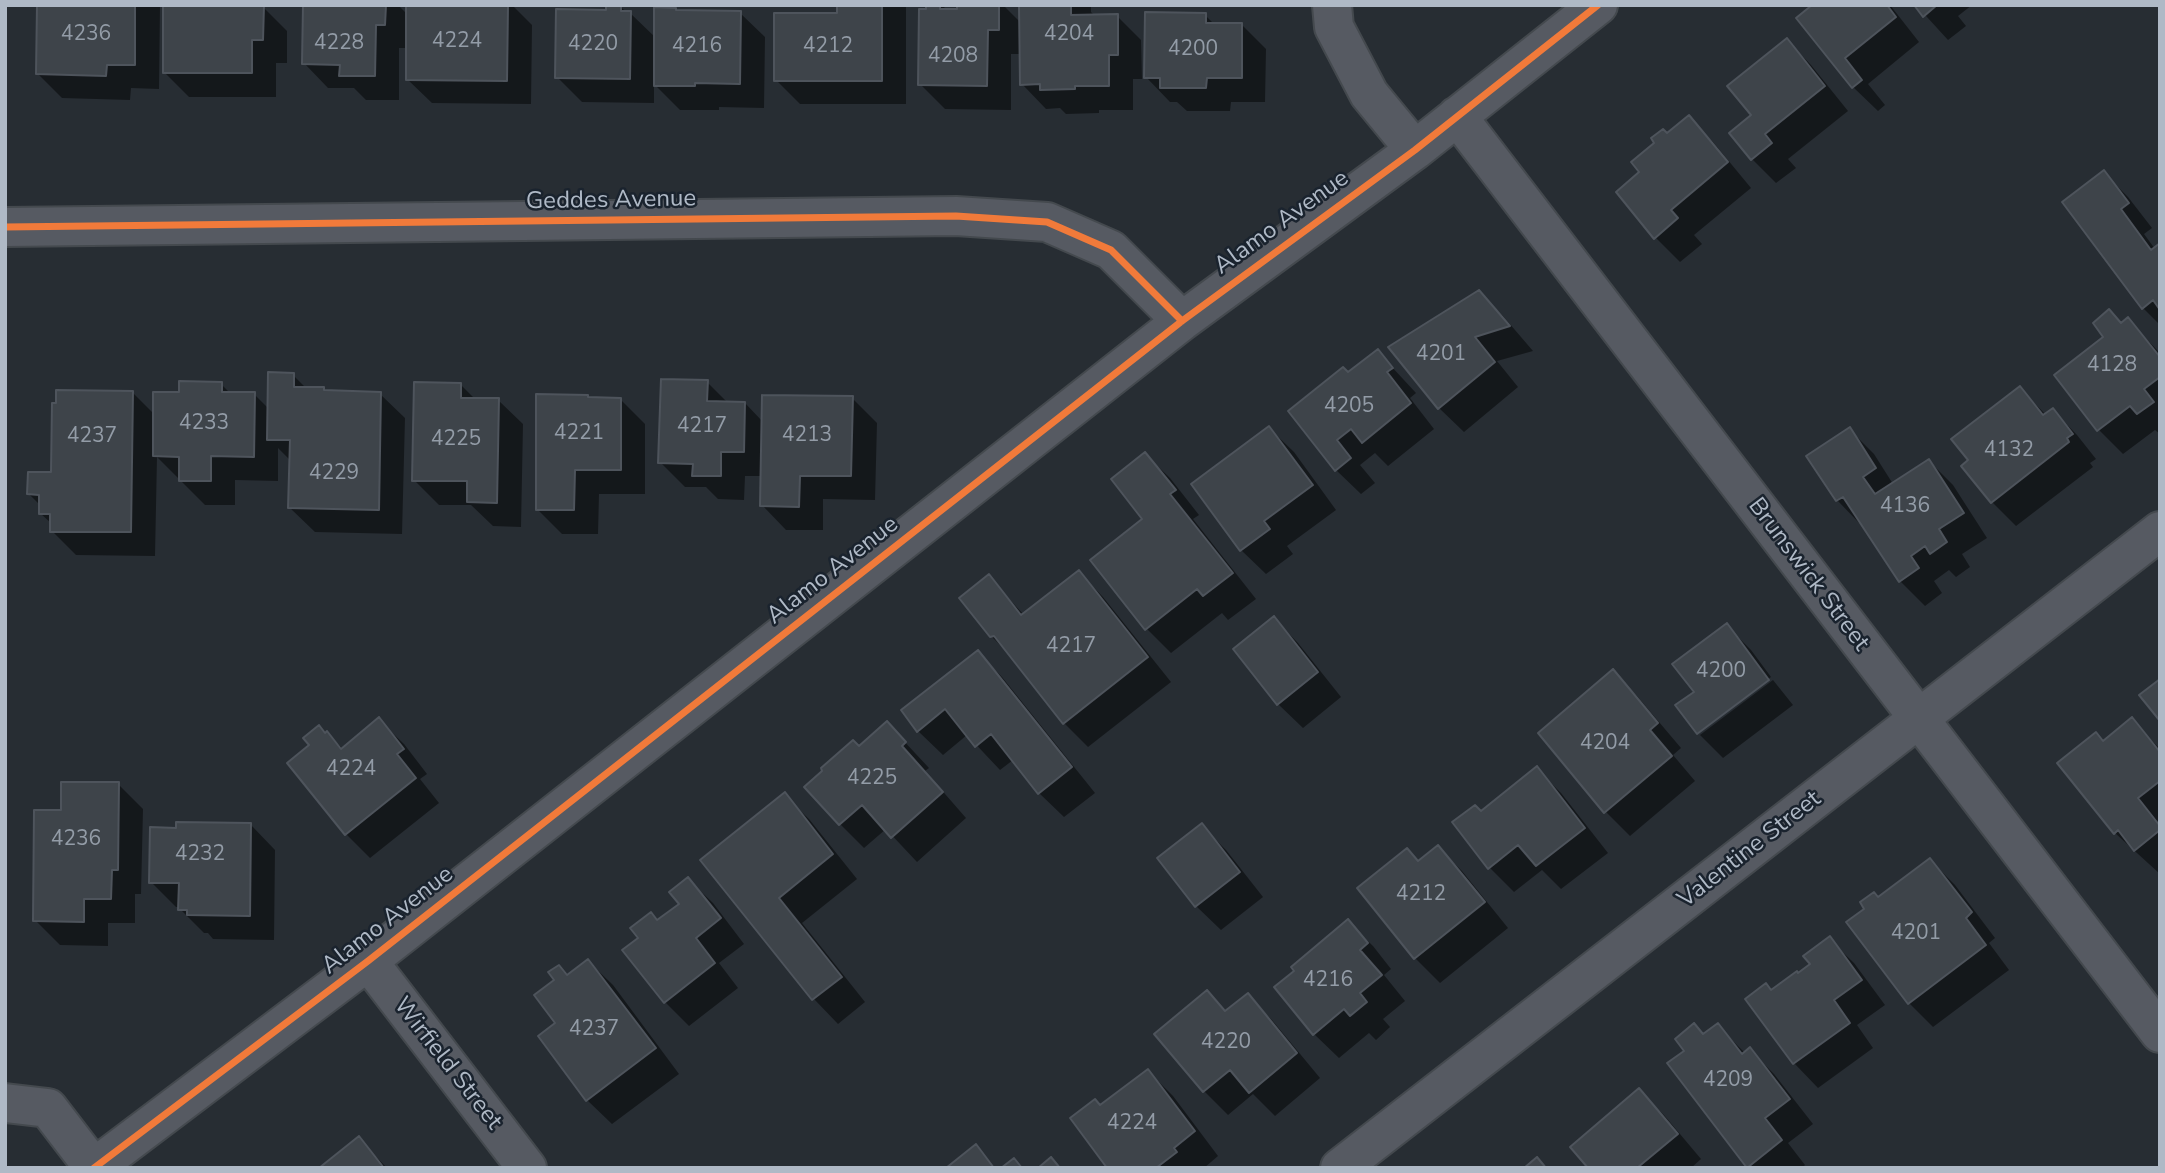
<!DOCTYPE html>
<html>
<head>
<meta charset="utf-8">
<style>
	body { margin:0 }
	#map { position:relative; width:2165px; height:1173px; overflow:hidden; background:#272d33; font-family:"Nunito Sans",sans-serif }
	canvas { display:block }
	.frame { position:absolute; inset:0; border:7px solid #afb9c6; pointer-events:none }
</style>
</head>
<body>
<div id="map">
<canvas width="2165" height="1173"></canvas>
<div class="frame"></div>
</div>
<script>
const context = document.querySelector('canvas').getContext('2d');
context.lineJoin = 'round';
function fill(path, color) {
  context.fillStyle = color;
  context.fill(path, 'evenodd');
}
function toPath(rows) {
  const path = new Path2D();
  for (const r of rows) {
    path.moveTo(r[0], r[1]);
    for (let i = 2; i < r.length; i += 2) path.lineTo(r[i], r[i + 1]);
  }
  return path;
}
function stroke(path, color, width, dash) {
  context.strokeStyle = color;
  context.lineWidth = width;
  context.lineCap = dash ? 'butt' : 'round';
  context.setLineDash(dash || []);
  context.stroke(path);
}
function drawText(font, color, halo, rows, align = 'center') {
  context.font = font + ' "Nunito Sans",sans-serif';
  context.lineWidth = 5;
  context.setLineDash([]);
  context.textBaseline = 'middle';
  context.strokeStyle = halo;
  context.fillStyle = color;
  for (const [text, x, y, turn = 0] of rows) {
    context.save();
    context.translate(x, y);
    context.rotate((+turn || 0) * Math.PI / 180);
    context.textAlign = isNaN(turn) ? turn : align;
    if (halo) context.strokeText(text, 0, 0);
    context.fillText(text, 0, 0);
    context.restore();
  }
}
const shadow = toPath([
	[39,5,160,5,159,89,131,88,130,100,62,98,38,74],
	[304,5,398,5,408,15,408,5,512,5,532,25,531,104,432,103,407,79,408,48,399,48,399,100,366,100,354,88,328,88,304,63],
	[839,5,906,5,906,104,800,104,776,80,839,15],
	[928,5,942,5,947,10,958,10,958,5,1003,5,1021,23,1021,5,1091,5,1091,12,1095,16,1117,16,1141,40,1142,79,1133,79,1133,110,1099,110,1099,113,1066,114,1060,108,1046,109,1022,84,1021,54,1011,54,1011,110,945,109,920,84],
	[1815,5,1890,5,1919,42,1868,84,1885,105,1878,111,1853,87],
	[1916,5,1972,5,1958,16,1966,26,1948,40],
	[263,7,287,31,287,63,276,63,276,97,189,97,165,73],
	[621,7,627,13,630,13,656,38,676,9,678,12,740,13,765,37,764,108,719,107,719,110,680,110,654,84,654,103,582,102,557,77,607,12],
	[1205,15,1215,25,1242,25,1266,49,1265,102,1231,102,1230,111,1187,111,1177,102,1170,102,1146,77],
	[1787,40,1811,65,1848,111,1788,159,1796,168,1776,183,1752,159,1753,116],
	[1689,118,1713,142,1751,188,1694,235,1702,244,1680,262,1656,238,1619,192,1642,172,1667,135],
	[2104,173,2128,197,2152,228,2144,234,2155,249,2160,246,2160,325,2143,308],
	[1479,292,1503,316,1533,351,1497,361,1518,387,1464,432,1439,408],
	[2128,320,2160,353,2160,434,2155,430,2123,454,2099,430,2056,375],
	[1378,352,1416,393,1410,398,1434,429,1388,466,1375,453,1360,465,1375,483,1361,494,1336,470,1290,412,1348,374],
	[293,375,307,389,326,392,380,394,405,418,402,534,315,532,290,508,291,461,278,448,278,481,235,480,235,505,205,505,157,457,155,556,76,555,52,531,52,524,40,513,40,505,29,494,52,474,133,393,155,415,180,394,221,384,231,394,254,394,269,409],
	[707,382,728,403,745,403,763,422,852,398,877,423,875,500,823,499,823,530,786,530,762,505,762,476,745,476,744,500,718,499,706,487,685,487,660,462],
	[461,385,476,400,498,400,523,424,521,527,493,526,471,505,439,505,414,480],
	[2020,388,2046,415,2053,410,2077,435,2096,459,2090,463,2093,467,2016,526,1992,502,1970,461],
	[588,396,590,399,621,400,645,424,645,494,599,494,598,534,562,534,537,509],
	[1269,428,1294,452,1336,510,1287,546,1293,554,1266,574,1241,550,1193,484],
	[1850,430,1874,454,1893,484,1929,461,1953,485,1987,538,1962,554,1970,567,1956,577,1949,570,1934,581,1942,593,1925,606,1900,581,1861,525,1837,500],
	[1145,454,1170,478,1199,515,1193,519,1256,599,1228,620,1222,613,1171,653,1147,629,1092,560,1144,519],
	[1079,572,1103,597,1171,682,1088,747,1064,723,1015,660,991,636,989,577,1024,615],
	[1274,618,1298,643,1341,697,1303,728,1278,704],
	[1726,625,1751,650,1771,677,1699,731,1699,734,1677,705,1696,692],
	[978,652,1002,677,1095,793,1064,817,1039,793,1013,760,1000,770,967,735,943,755,918,731],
	[1613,672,1637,696,1681,748,1673,755,1695,781,1630,836,1605,811],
	[1773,680,1793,705,1723,758,1700,735],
	[379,720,404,744,427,774,420,779,439,803,370,858,346,834,326,734,327,733,343,749],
	[2132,720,2160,749,2160,874,2115,833,2104,742],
	[887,723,929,768,925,771,966,818,917,862,886,829,864,848,840,824,824,771,859,748],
	[1537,769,1561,793,1608,853,1561,889,1542,870,1514,892,1490,868,1481,813],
	[118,784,143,809,141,894,135,894,135,923,108,923,108,946,60,945,35,920,62,812],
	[784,795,809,819,857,879,802,923,865,1002,838,1024,814,999,703,860],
	[251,825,275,850,274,940,213,939,208,933,204,933,180,909,180,907,176,907,151,882],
	[1202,826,1226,850,1263,897,1221,930,1196,906],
	[1438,847,1462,871,1508,928,1440,983,1415,958,1359,889,1419,862],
	[1930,860,1955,885,1995,938,1989,943,2009,970,1933,1027,1909,1003,1867,909],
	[688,879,713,903,744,944,719,963,738,988,689,1026,665,1002,640,938,681,905],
	[1348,922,1373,946,1391,969,1384,975,1405,1001,1383,1019,1390,1027,1376,1040,1369,1033,1339,1058,1314,1034],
	[1829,939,1854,963,1885,1005,1857,1025,1873,1048,1818,1088,1794,1063,1747,999,1771,992,1813,964],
	[588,961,613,985,679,1074,612,1124,587,1100,558,1024,568,976],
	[1207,992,1227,1012,1248,996,1272,1020,1320,1078,1275,1116,1253,1094,1228,1115,1204,1091],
	[1717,1025,1745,1053,1750,1050,1774,1074,1813,1124,1788,1143,1805,1165,1802,1168,1750,1168,1670,1064],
	[1148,1071,1173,1096,1218,1156,1204,1168,1109,1168,1100,1107],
	[1639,1091,1664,1115,1701,1159,1691,1168,1590,1168],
	[359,1139,387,1168,322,1168]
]);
const building = toPath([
	[37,5,135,5,135,65,107,65,106,76,36,74,37,5],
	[163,5,264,5,263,40,252,40,252,73,163,73,163,5],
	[303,5,386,5,385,25,376,25,375,76,339,76,340,65,302,64,303,5],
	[406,5,508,5,507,81,406,80,406,5],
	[606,5,621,5,621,11,631,11,630,79,555,78,556,9,606,10,606,5],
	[837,5,882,5,882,81,774,81,774,13,837,13,837,5],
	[926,5,940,5,940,9,957,9,957,5,999,5,999,30,988,30,987,86,918,85,919,9,926,9,926,5],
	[1019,5,1071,5,1071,15,1118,14,1118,55,1109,55,1109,86,1075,86,1075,89,1040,90,1040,84,1020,85,1019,5],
	[1812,5,1887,5,1896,17,1845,58,1862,80,1852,88,1796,18,1812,5],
	[1914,5,1937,5,1923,17,1914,5],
	[654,7,676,8,676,10,741,11,740,84,695,83,695,86,654,86,654,7],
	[1145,12,1206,13,1206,23,1242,23,1242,78,1207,78,1206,88,1160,88,1160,78,1144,78,1145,12],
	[1787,38,1825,86,1765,134,1772,143,1751,160,1729,133,1751,115,1727,86,1787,38],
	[1689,115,1728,162,1671,210,1678,218,1654,239,1616,192,1639,172,1631,162,1654,143,1651,138,1663,129,1667,133,1689,115],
	[2104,170,2129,203,2121,209,2151,250,2160,243,2160,310,2153,300,2142,309,2062,202,2104,170],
	[1479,290,1510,326,1475,337,1495,362,1438,409,1388,347,1479,290],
	[2109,309,2121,323,2128,317,2160,357,2160,377,2144,389,2154,402,2137,414,2130,406,2097,431,2054,375,2103,337,2093,323,2109,309],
	[1378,349,1393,368,1387,372,1411,403,1362,443,1351,429,1337,440,1351,458,1335,471,1288,411,1343,367,1348,372,1378,349],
	[268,372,294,373,294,387,324,387,324,390,381,392,379,510,288,508,290,440,267,440,268,372],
	[661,379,708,380,707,401,745,402,744,452,721,452,721,476,692,476,693,464,658,463,661,379],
	[179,381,222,382,222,392,255,392,254,457,211,456,211,481,179,481,179,457,153,456,153,392,179,392,179,381],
	[414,382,461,383,461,398,499,398,497,503,467,502,467,481,412,481,414,382],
	[2020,386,2043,415,2053,408,2073,434,2067,438,2069,442,1991,503,1961,466,1968,460,1951,439,2020,386],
	[56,390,133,391,131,532,50,532,50,514,39,514,39,495,27,494,28,472,51,472,52,403,56,403,56,390],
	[536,394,588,395,588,397,621,398,621,470,575,470,574,510,536,510,536,394],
	[762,395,853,396,851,476,800,476,799,507,760,506,762,395],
	[1269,426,1313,485,1264,521,1270,529,1240,551,1191,484,1269,426],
	[1850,427,1876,468,1863,477,1875,494,1929,459,1964,513,1939,529,1947,542,1930,554,1925,546,1911,556,1919,568,1899,582,1843,497,1836,501,1806,456,1850,427],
	[1145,452,1176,490,1170,494,1233,573,1203,596,1197,589,1145,630,1090,560,1142,519,1111,479,1145,452],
	[1079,570,1148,657,1063,724,994,636,990,637,959,598,989,574,1021,615,1079,570],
	[1274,616,1318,672,1277,705,1233,649,1274,616],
	[1727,623,1769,680,1697,734,1675,705,1694,692,1672,664,1727,623],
	[978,650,1072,767,1038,794,991,734,975,747,945,709,917,732,901,710,978,650],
	[1613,669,1658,723,1650,730,1672,756,1604,813,1538,733,1613,669],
	[2160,679,2160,721,2139,695,2160,679],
	[379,717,404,749,397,754,416,778,345,835,287,763,309,745,303,738,319,725,325,733,327,731,341,749,379,717],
	[2132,717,2160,752,2160,781,2138,798,2160,826,2160,830,2134,851,2118,830,2114,834,2057,763,2096,732,2103,741,2132,717],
	[887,721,906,742,902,746,943,792,891,838,862,805,839,825,804,787,822,771,821,768,853,740,859,746,887,721],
	[1537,766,1585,828,1536,866,1518,845,1488,869,1452,822,1475,805,1481,811,1537,766],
	[61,782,119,782,118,870,112,870,111,899,84,899,84,922,33,921,34,810,61,810,61,782],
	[785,792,833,854,779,898,842,977,812,1000,700,860,785,792],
	[176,822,251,823,250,916,187,915,187,910,178,910,179,883,149,883,150,827,176,828,176,822],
	[1202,823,1240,872,1195,907,1157,858,1202,823],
	[1438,845,1485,902,1414,959,1357,888,1407,848,1418,861,1438,845],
	[1930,858,1972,912,1966,918,1986,945,1908,1004,1846,922,1864,909,1860,902,1874,892,1878,897,1930,858],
	[688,877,721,918,696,938,715,963,664,1003,622,950,638,938,630,928,651,912,657,920,679,904,669,892,688,877],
	[1348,919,1368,943,1360,950,1382,975,1360,993,1367,1002,1350,1016,1344,1009,1313,1035,1274,987,1294,971,1291,967,1348,919],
	[1830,936,1862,980,1834,1000,1850,1023,1793,1064,1745,999,1766,983,1771,990,1797,971,1798,973,1810,964,1803,956,1830,936],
	[588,959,656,1048,586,1101,538,1036,555,1023,534,995,554,980,548,972,559,965,567,975,588,959],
	[1207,990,1225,1011,1248,993,1297,1053,1249,1093,1230,1070,1203,1092,1154,1034,1207,990],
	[1694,1023,1703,1034,1718,1023,1742,1054,1750,1047,1790,1099,1765,1118,1782,1140,1747,1168,1667,1063,1684,1051,1675,1039,1694,1023],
	[1148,1069,1195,1131,1174,1148,1177,1152,1156,1168,1107,1168,1070,1118,1095,1099,1100,1105,1148,1069],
	[1639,1088,1678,1134,1637,1168,1588,1168,1570,1147,1639,1088],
	[359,1136,384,1168,319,1168,359,1136],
	[976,1144,994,1168,946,1168,976,1144],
	[1051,1157,1060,1168,1038,1168,1051,1157],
	[1537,1157,1546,1168,1524,1168,1537,1157],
	[1014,1158,1022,1168,1001,1168,1014,1158]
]);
const street = toPath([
	[1332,5,1334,27,1369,94,1415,150],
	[1457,116,2160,1033],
	[5,227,956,216,1047,222,1111,250,1182,321],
	[368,961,527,1168],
	[5,1103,48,1108,94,1168],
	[94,1168,368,961,1182,321,1415,150,1598,5],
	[1340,1168,2160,531]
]);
const cycleway = toPath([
	[5,227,956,216,1047,222,1111,250,1182,321],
	[94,1168,368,961,1182,321,1415,150,1598,5]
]);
const numberNames = [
	["4236",86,35],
	["4204",1069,35],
	["4224",457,42],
	["4228",339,44],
	["4220",593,45],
	["4216",697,47],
	["4212",828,47],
	["4200",1193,50],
	["4208",953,57],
	["4201",1441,355],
	["4128",2112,366],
	["4205",1349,407],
	["4233",204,424],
	["4217",702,427],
	["4221",579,434],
	["4213",807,436],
	["4237",92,437],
	["4225",456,440],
	["4132",2009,451],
	["4229",334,474],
	["4136",1905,507],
	["4217",1071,647],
	["4200",1721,672],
	["4204",1605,744],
	["4224",351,770],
	["4225",872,779],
	["4236",76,840],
	["4232",200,855],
	["4212",1421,895],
	["4201",1916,934],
	["4216",1328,981],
	["4237",594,1030],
	["4220",1226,1043],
	["4209",1728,1081],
	["4224",1132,1124]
];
const streetNames = [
	["Geddes Avenue",611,201,-1],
	["Alamo Avenue",1282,223,-36],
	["Alamo Avenue",833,571,-38],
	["Brunswick Street",1808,575,53],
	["Valentine Street",1750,850,-38],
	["Alamo Avenue",388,921,-38],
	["Wirfield Street",447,1064,52]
];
fill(shadow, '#0007');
fill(building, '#3e444a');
stroke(building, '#4e545c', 2);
stroke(street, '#44494e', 42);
stroke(street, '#565a62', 38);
stroke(cycleway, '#f17a3a', 7);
drawText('21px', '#939ca7', null, numberNames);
drawText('24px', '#afb9c6', '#1a232e', streetNames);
</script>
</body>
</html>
